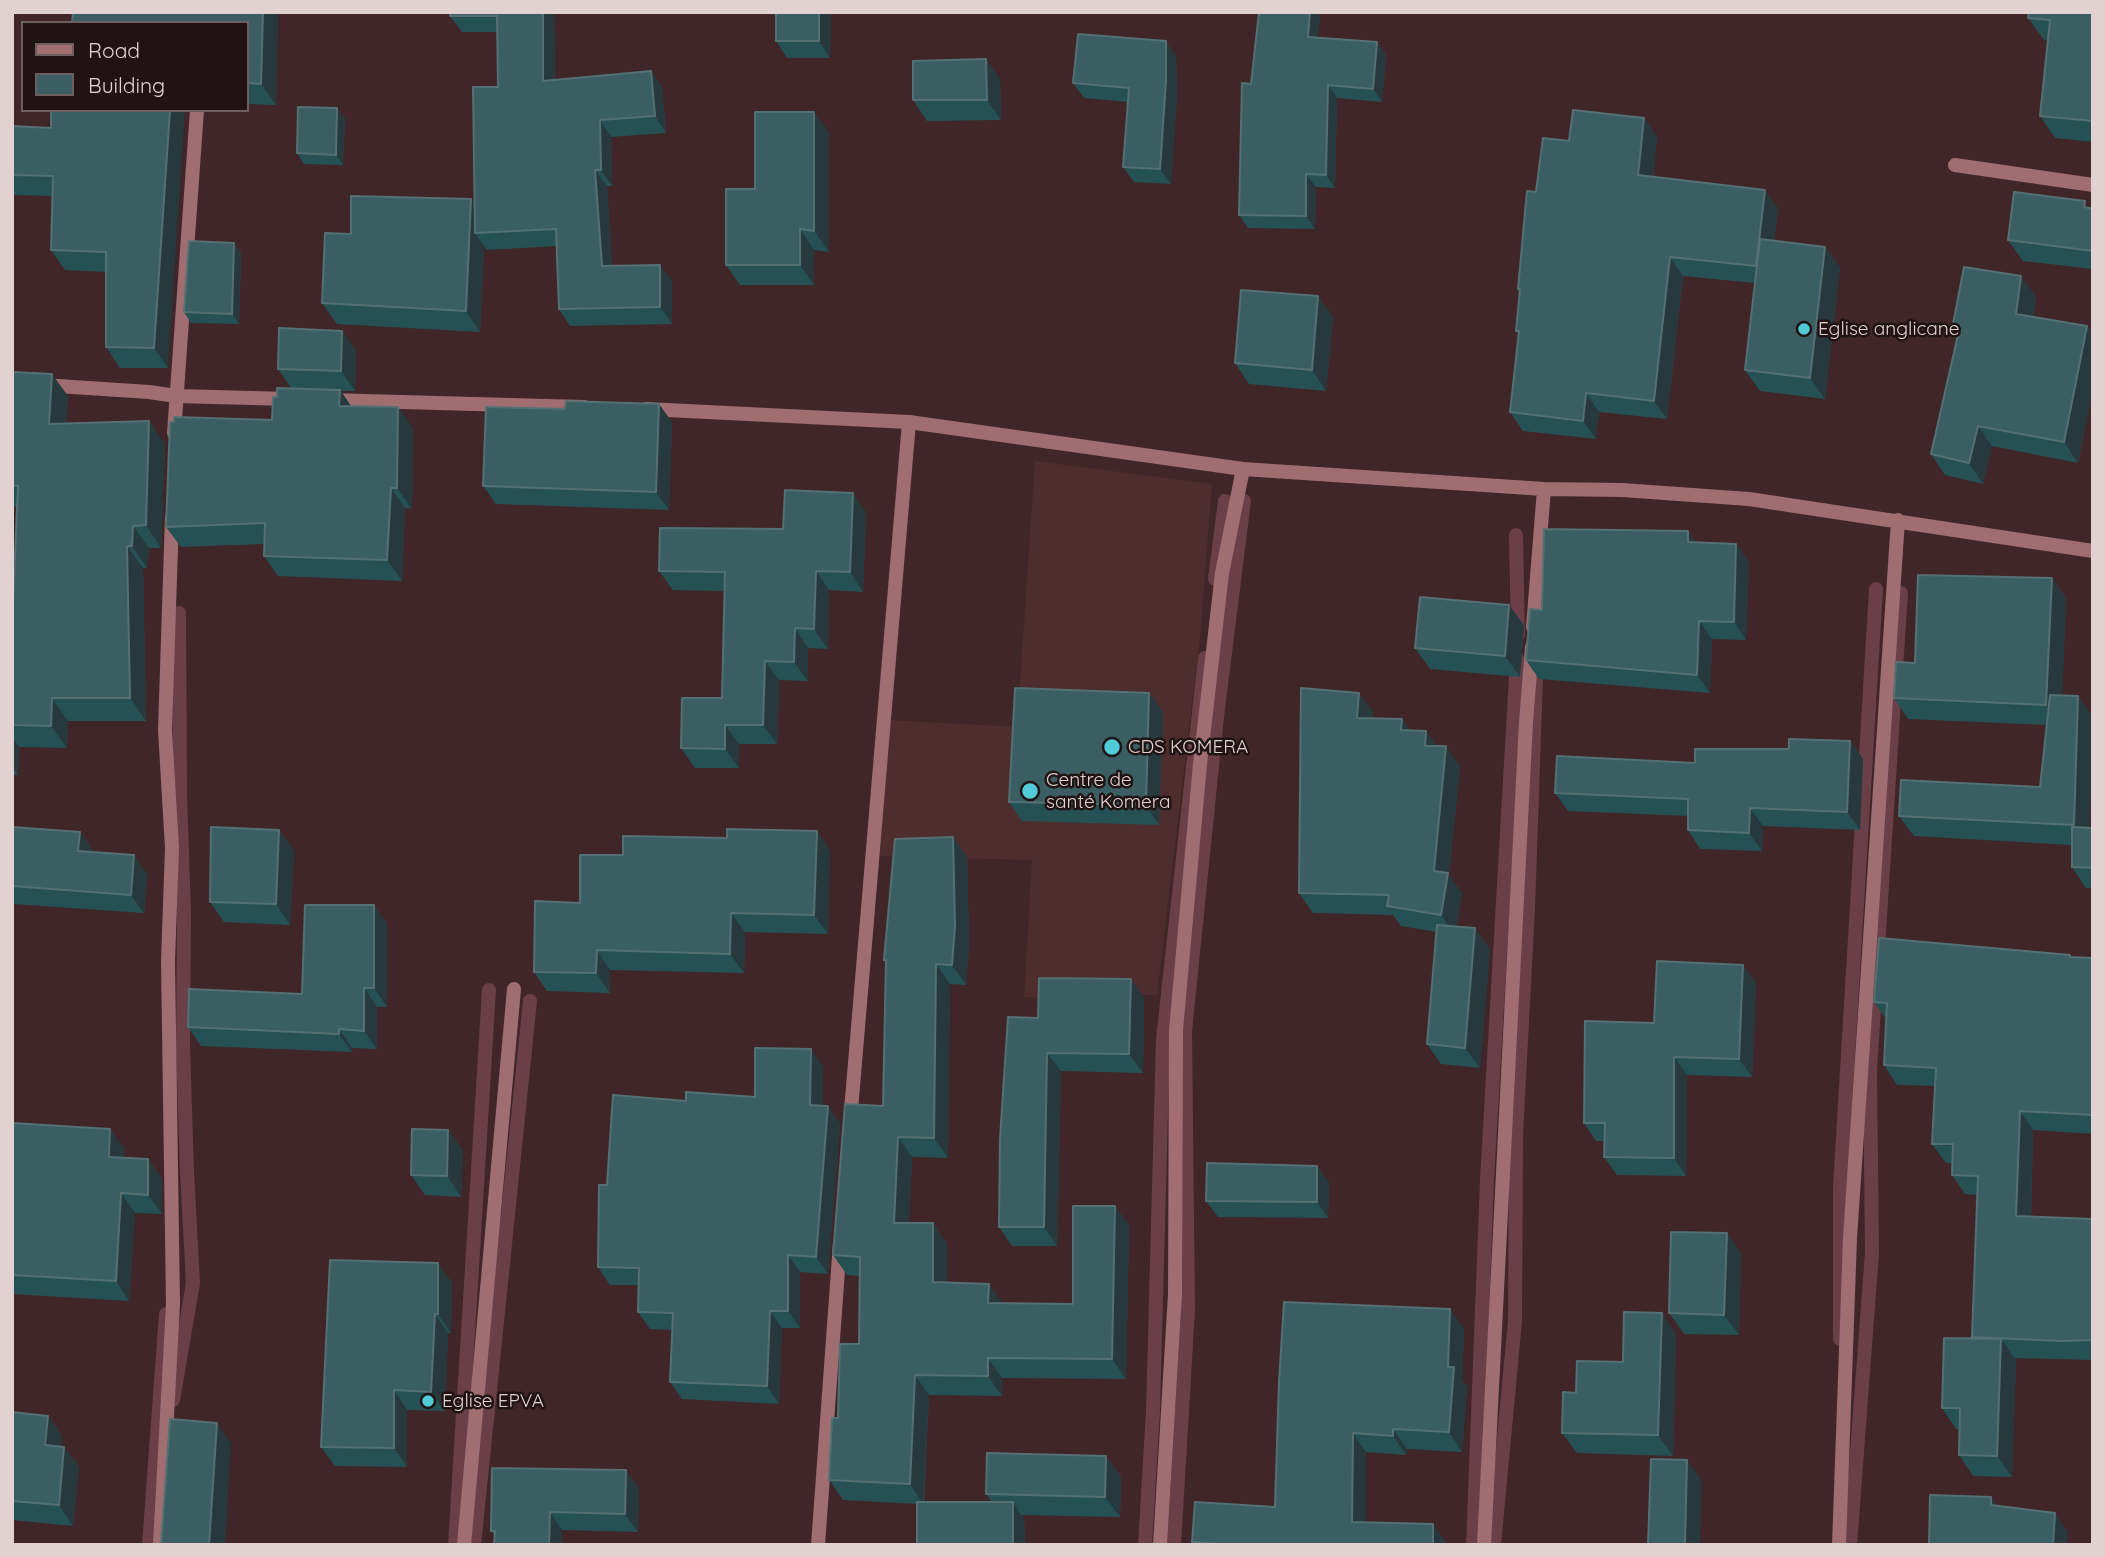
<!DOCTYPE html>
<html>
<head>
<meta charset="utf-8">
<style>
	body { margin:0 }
	#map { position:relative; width:2105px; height:1557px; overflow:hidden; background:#402628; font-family:Quicksand,sans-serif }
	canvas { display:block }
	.frame { position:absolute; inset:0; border:14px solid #e2d1d1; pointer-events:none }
	.legend { position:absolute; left:21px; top:21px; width:228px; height:91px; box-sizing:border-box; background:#1f1314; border:2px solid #6d5f60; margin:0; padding:9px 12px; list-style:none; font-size:21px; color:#e2d1d1 }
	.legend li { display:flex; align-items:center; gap:14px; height:35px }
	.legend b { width:35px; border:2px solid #6d5f60 }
</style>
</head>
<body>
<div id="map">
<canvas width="2105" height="1557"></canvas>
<div class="frame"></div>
<ul class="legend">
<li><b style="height:9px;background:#a06e71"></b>Road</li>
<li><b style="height:19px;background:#3a5e62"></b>Building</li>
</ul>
</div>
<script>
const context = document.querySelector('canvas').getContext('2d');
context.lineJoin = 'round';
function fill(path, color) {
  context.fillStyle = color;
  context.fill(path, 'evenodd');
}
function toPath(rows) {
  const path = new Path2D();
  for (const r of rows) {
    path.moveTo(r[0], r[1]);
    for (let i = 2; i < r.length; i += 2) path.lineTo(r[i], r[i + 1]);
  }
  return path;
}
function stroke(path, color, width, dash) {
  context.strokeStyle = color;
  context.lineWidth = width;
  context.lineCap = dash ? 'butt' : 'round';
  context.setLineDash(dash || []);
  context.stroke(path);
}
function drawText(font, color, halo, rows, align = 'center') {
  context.font = font + ' Quicksand,sans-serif';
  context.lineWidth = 5;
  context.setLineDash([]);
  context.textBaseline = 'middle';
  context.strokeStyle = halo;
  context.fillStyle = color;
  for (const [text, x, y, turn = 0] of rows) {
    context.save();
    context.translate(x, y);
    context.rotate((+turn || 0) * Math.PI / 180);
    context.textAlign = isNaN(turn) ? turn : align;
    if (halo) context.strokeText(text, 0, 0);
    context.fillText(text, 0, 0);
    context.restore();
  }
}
const built = toPath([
	[1035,461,1212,484,1200,637,1157,995,1024,997,1032,860,876,856,887,720,1017,727]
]);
const stream = toPath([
	[1516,535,1518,635],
	[1215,579,1225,501],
	[1840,1339,1840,1187,1876,589],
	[173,1400,193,1283,187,1172,183,1046,184,912,180,795,179,613],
	[149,1545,166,1314],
	[455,1545,489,990],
	[474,1545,530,1001],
	[1145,1545,1153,1411,1163,1039,1205,658],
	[1174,1545,1188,1310,1185,1031,1217,717,1244,501],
	[1473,1545,1487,1180,1517,659],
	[1494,1545,1515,1321,1516,1135,1528,909,1536,677],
	[1850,1545,1872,1253,1870,1070,1901,593]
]);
const street = toPath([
	[1955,165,2093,185],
	[12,383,149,392,176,396,290,399],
	[328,400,584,407],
	[646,409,909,422,1243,469,1544,489,1622,490,1749,499,2093,551],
	[174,433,197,110],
	[1533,627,1544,489],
	[850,1122,909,422],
	[160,1545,173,1304,168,961,172,848,165,730,172,517],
	[464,1545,514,989],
	[818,1545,840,1243],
	[1160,1545,1175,1294,1176,1030,1200,764,1222,573,1243,469],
	[1484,1545,1526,722,1532,647],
	[1839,1545,1850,1238,1898,520]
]);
const wall = toPath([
	[73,12,278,12,276,105,247,104,247,23],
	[450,12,554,12,555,80,651,71,662,87,666,133,611,137,612,186,607,186,612,265,660,265,672,281,672,324,570,326,559,309,557,246,487,250,484,246,480,332,337,324,322,303,351,234,471,199,475,203,498,87,497,32,462,32,450,16],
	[776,12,831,12,830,58,787,58,776,41],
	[2093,12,2093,142,2055,138,2040,116,2048,40,2044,40,2028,18],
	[1320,14,1318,37,1377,42,1386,55,1382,102,1337,98,1335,188,1316,187,1315,229,1248,228,1239,215,1251,84],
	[1176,56,1177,96,1171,184,1134,182,1123,167,1128,102,1084,98,1073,83],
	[986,59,1000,80,1001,120,927,121,913,100],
	[337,108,345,119,343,165,304,164,297,153],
	[814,112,829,133,829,252,814,250,814,285,740,285,726,265,755,189],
	[1644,118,1657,137,1653,177,1778,208,1774,241,1840,267,1825,399,1760,391,1745,370,1755,283,1683,276,1667,419,1599,412,1596,439,1523,431,1510,412,1518,334,1516,331,1520,292,1518,289,1536,192,1569,141],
	[12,126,51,128,168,368,120,368,106,347,106,272,65,270,51,250,53,196,12,195],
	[2093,209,2093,269,2023,261,2008,240],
	[234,243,241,253,239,324,191,323,184,312],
	[1318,296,1333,317,1326,391,1249,384,1235,363],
	[2036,297,2033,317,2087,326,2093,335,2093,388,2078,463,1992,446,1983,484,1945,475,1931,454,1959,332,1953,324],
	[342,331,356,351,355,391,341,391,351,406,413,428,412,509,405,508,402,581,278,576,264,556,264,544,181,547,166,527,272,420,292,389,278,369],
	[12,372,68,396,66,423,149,421,165,444,161,548,149,548,147,568,143,568,146,721,68,721,67,748,19,747,18,775,12,775,12,625,17,507,12,507],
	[672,422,669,510,496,504,483,486],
	[866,512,863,592,829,590,828,649,808,648,808,681,779,680,777,744,739,744,739,768,695,768,681,748,722,698,725,591,673,590,659,571,783,529],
	[1696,543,1736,544,1749,562,1746,640,1712,639,1710,693,1539,679,1526,660,1542,610],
	[2052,578,2066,599,2062,695,2093,717,2089,828,2093,828,2093,888,2086,888,2072,867,2072,845,1914,836,1899,816,2040,787,2047,725,1908,719,1894,698,1915,663],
	[1524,625,1520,677,1430,669,1415,648],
	[1149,693,1163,712,1159,825,1022,821,1009,802],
	[1373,712,1372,718,1402,719,1409,730,1426,731,1437,746,1460,766,1449,875,1462,893,1456,927,1490,949,1480,1068,1441,1064,1427,1044,1437,932,1401,926,1393,915,1313,913,1299,893],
	[1850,741,1863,759,1860,830,1763,826,1762,851,1700,849,1688,830,1688,816,1568,811,1555,793,1789,749],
	[12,827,80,832,93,850,93,852,147,874,144,913,12,904],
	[279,830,294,851,290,925,224,922,210,902],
	[817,831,830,851,828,934,745,932,744,973,610,970,610,993,547,991,534,972,580,903,623,855,727,838],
	[953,837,967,857,969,946,966,985,950,984,948,1158,912,1157,909,1223,947,1243,947,1283,1002,1303,1073,1304,1115,1206,1129,1225,1126,1379,1002,1378,1002,1396,929,1395,924,1502,992,1502,986,1494,1106,1456,1121,1477,1120,1517,1021,1515,1024,1519,1025,1545,917,1545,917,1504,843,1500,829,1480,838,1418,859,1344,860,1276,847,1275,833,1255,883,1106,886,963,884,960],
	[387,923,387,1007,377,1007,377,1049,352,1048,352,1052,201,1046,188,1027,302,994],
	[2070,955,2072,957,2093,958,2093,1134,2033,1130,2031,1217,2093,1219,2093,1360,2014,1358,2016,1360,2012,1477,1973,1476,1959,1455,1960,1429,1956,1429,1942,1408,1973,1339,1972,1337,1978,1195,1965,1194,1952,1175,1952,1163,1946,1163,1932,1144,1935,1086,1897,1085,1884,1065,1886,1019,1874,1002],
	[1743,965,1756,983,1752,1077,1687,1075,1686,1176,1617,1175,1604,1157,1604,1141,1596,1141,1584,1123,1654,1023],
	[1144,998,1143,1073,1061,1071,1057,1246,1012,1246,999,1227,1038,1018],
	[823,1067,822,1106,840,1123,828,1274,800,1272,800,1328,782,1328,779,1404,682,1399,670,1382,672,1330,650,1329,638,1312,638,1285,610,1285,598,1267,607,1185,755,1097],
	[12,1123,124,1148,123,1158,148,1159,162,1179,162,1214,135,1213,129,1301,12,1294],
	[448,1130,463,1151,461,1197,425,1195,411,1175],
	[1317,1166,1329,1182,1328,1218,1218,1217,1206,1201],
	[1727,1233,1741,1254,1739,1335,1684,1334,1669,1313],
	[452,1282,451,1333,448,1333,445,1411,407,1410,407,1467,335,1466,321,1447],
	[1464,1329,1462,1379,1467,1387,1462,1452,1407,1449,1406,1455,1366,1452,1366,1522,1447,1544,1447,1545,1194,1545,1192,1542,1275,1507],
	[1676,1334,1673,1456,1577,1453,1562,1433,1576,1393],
	[12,1412,48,1416,62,1436,61,1447,64,1447,79,1467,73,1526,12,1520],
	[492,1468,639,1488,638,1532,562,1530,562,1545,494,1545,495,1536,491,1531]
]);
const shadedWall = toPath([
	[263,12,278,12,276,105,261,84],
	[543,12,554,12,555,97,543,81],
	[819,12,831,12,830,58,819,41],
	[1310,12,1319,12,1320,14,1317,50,1308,37],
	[1166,41,1176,56,1177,96,1171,184,1160,169],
	[1377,42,1386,55,1382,102,1373,89],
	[986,59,1000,80,1001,120,987,100],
	[651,71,662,87,666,133,655,116],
	[1328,85,1337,98,1335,188,1326,175],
	[337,108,345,119,343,165,336,155],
	[170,110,185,110,168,368,154,348],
	[814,112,829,133,829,252,814,231],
	[1644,118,1657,137,1651,194,1638,175],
	[600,120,611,137,612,186,601,170],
	[595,170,607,186,613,282,602,266],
	[1306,174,1316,187,1315,229,1306,216],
	[1765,190,1778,208,1769,284,1756,266],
	[471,199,486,219,475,233,484,246,480,332,466,311],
	[800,229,814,250,814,285,800,265],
	[234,243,241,253,239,324,232,314],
	[1825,247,1840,267,1825,399,1810,378],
	[1670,257,1683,276,1667,419,1654,401],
	[660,265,672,281,672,324,660,307],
	[2021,276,2036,297,2031,335,2016,314],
	[1318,296,1333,317,1326,391,1312,370],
	[2087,326,2093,335,2093,388,2078,463,2064,442],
	[342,331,356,351,355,391,341,371],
	[52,374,68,396,65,446,49,424],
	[340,390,354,411,339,406],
	[1586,393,1599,412,1596,439,1583,421],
	[659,404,672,422,669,510,656,492],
	[398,407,413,428,412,509,397,488],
	[149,421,165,444,161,548,146,525],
	[1978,426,1992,446,1983,484,1969,463],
	[391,488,405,508,402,581,387,560],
	[853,493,866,512,863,592,850,572],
	[133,526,149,548,147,568,132,546],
	[1688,531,1701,550,1688,542],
	[1736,544,1749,562,1746,640,1734,622],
	[127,546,143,568,146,721,130,698],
	[816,571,829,590,828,649,814,629],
	[2052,578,2066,599,2061,726,2046,705],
	[1509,605,1524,625,1520,677,1505,656],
	[1699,621,1712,639,1710,693,1697,675],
	[795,628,808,648,808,681,794,662],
	[765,661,779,680,777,744,763,725],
	[1149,693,1163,712,1159,825,1146,805],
	[1359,693,1373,712,1371,738,1357,718],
	[2078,696,2093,717,2089,846,2074,825],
	[52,698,68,721,67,748,51,726],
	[1402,719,1416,739,1401,730],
	[725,725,739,744,739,768,725,749],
	[1426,731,1440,751,1425,746],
	[12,737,19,747,18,775,12,766],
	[1850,741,1863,759,1860,830,1847,812],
	[1446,746,1460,766,1449,875,1462,893,1455,935,1441,915,1434,871],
	[1750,808,1763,826,1762,851,1749,833],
	[279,830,294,851,290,925,276,904],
	[817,831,830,851,828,934,814,915],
	[80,832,93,850,91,870,78,851],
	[953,837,967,857,969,946,966,985,952,965],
	[134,855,147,874,144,913,131,895],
	[374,905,387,923,387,1007,374,988],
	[731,913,745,932,744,973,730,954],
	[1475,928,1490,949,1480,1068,1465,1048],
	[597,950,610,970,610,993,596,973],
	[936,964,950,984,948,1158,934,1138],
	[1743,965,1756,983,1752,1077,1739,1059],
	[1131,979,1144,998,1143,1073,1129,1054],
	[364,988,377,1007,377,1049,364,1031],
	[339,1029,352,1048,352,1052,339,1034],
	[811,1049,823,1067,822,1123,810,1105],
	[1047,1053,1061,1071,1057,1246,1044,1227],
	[1674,1057,1687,1075,1686,1176,1674,1158],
	[828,1106,840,1123,828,1274,816,1257],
	[2020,1111,2033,1130,2030,1236,2016,1216],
	[110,1129,124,1148,122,1177,109,1157],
	[448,1130,463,1151,461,1197,447,1176],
	[898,1137,912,1157,908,1243,894,1223],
	[148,1159,162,1179,162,1214,148,1195],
	[1317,1166,1329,1182,1328,1218,1317,1202],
	[121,1193,135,1213,129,1301,116,1281],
	[1115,1206,1129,1225,1126,1379,1112,1359],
	[933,1223,947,1243,947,1302,933,1282],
	[1727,1233,1741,1254,1739,1335,1724,1315],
	[788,1255,800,1272,800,1328,788,1311],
	[438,1263,452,1282,451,1333,438,1314],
	[989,1284,1003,1304,988,1303],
	[1450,1309,1464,1329,1462,1379,1467,1387,1462,1452,1449,1432,1448,1367],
	[770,1311,782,1328,779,1404,767,1386],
	[1662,1313,1676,1334,1673,1456,1658,1435],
	[435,1314,448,1333,445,1411,431,1392],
	[2001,1339,2016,1360,2012,1477,1997,1456],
	[988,1358,1002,1378,1002,1396,988,1376],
	[915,1375,929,1395,923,1504,910,1484],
	[394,1390,407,1410,407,1467,394,1448],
	[48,1416,62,1436,59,1465,45,1445],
	[217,1423,231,1444,225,1545,209,1545],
	[1393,1429,1407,1449,1406,1455,1393,1436],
	[1353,1433,1366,1452,1366,1541,1352,1522],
	[64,1447,79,1467,73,1526,59,1505],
	[1106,1456,1121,1477,1120,1517,1105,1497],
	[1687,1460,1702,1481,1700,1545,1685,1545],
	[626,1470,639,1488,638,1532,625,1514],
	[1991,1497,2004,1516,1991,1505],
	[1013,1502,1024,1519,1025,1545,1013,1545],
	[550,1512,562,1530,562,1545,549,1545],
	[2055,1513,2068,1532,2067,1545,2053,1545],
	[1433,1524,1447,1544,1447,1545,1433,1545]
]);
const building = toPath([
	[73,12,263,12,261,84,247,83,247,23,72,23,73,12],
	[450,12,543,12,543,81,651,71,655,116,600,120,601,170,595,170,602,266,660,265,660,307,559,309,556,229,475,233,473,87,498,87,497,16,450,16,450,12],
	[776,12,819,12,819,41,776,41,776,12],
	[1259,12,1310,12,1308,37,1377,42,1373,89,1328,85,1326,175,1306,174,1306,216,1239,215,1242,83,1251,84,1259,12],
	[2029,12,2093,12,2093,121,2040,116,2050,20,2028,18,2029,12],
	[1078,34,1166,41,1166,81,1160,169,1123,167,1129,88,1073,83,1078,34],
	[986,59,987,100,913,100,913,61,986,59],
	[298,107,337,108,336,155,297,153,298,107],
	[51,110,170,110,154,348,106,347,106,252,51,250,53,176,12,175,12,126,51,128,51,110],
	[1573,110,1644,118,1638,175,1765,190,1756,266,1670,257,1654,401,1586,393,1583,421,1510,412,1519,331,1516,331,1520,289,1518,289,1527,191,1536,192,1543,138,1569,141,1573,110],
	[755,112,814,112,814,231,800,229,800,265,726,265,726,189,755,189,755,112],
	[2014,192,2085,201,2084,207,2093,209,2093,251,2008,240,2014,192],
	[351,196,471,199,466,311,322,303,325,233,351,234,351,196],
	[1760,239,1825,247,1810,378,1745,370,1760,239],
	[189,241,234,243,232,314,184,312,189,241],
	[1964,267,2021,276,2016,314,2087,326,2064,442,1978,426,1969,463,1931,454,1960,326,1953,324,1964,267],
	[1241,290,1318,296,1312,370,1235,363,1241,290],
	[279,328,342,331,341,371,278,369,279,328],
	[12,372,52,374,49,424,149,421,146,525,133,526,132,546,127,546,130,698,52,698,51,726,12,725,12,625,18,486,12,485,12,372],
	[277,388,340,390,339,406,398,407,397,488,391,488,387,560,264,556,265,523,166,527,170,422,174,422,174,417,272,420,273,397,277,397,277,388],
	[566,401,659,404,656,492,483,486,486,407,565,409,566,401],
	[785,490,853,493,850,572,816,571,814,629,795,628,794,662,765,661,763,725,725,725,725,749,681,748,682,698,722,698,725,572,659,571,660,528,783,529,785,490],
	[1544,529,1688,531,1688,542,1736,544,1734,622,1699,621,1697,675,1526,660,1530,609,1542,610,1544,529],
	[1918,575,2052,578,2046,705,1894,698,1896,662,1915,663,1918,575],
	[1420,597,1509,605,1505,656,1415,648,1420,597],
	[1015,688,1149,693,1146,805,1009,802,1015,688],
	[1301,688,1359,693,1357,718,1402,719,1401,730,1426,731,1425,746,1446,746,1434,871,1448,873,1441,915,1387,906,1389,895,1299,893,1301,688],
	[2050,695,2078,696,2074,825,1899,816,1901,780,2040,787,2050,695],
	[1789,739,1850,741,1847,812,1750,808,1749,833,1688,830,1688,799,1555,793,1557,756,1695,763,1695,749,1789,749,1789,739],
	[12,827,80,832,78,851,134,855,131,895,12,886,12,827],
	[211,827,279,830,276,904,210,902,211,827],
	[2072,827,2093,828,2093,868,2072,867,2072,827],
	[727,829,817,831,814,915,731,913,730,954,597,950,596,973,534,972,535,901,580,903,580,855,623,855,623,836,727,838,727,829],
	[953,837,955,926,952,965,936,964,934,1138,898,1137,894,1223,933,1223,933,1282,989,1284,988,1303,1073,1304,1073,1206,1115,1206,1112,1359,988,1358,988,1376,915,1375,910,1484,829,1480,832,1418,838,1418,840,1344,859,1344,860,1257,833,1255,845,1104,883,1106,886,960,884,960,895,839,953,837],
	[305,905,374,905,374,988,364,988,364,1031,339,1029,339,1034,188,1027,189,989,302,994,305,905],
	[1437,925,1475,928,1465,1048,1427,1044,1437,925],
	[1879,938,2070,955,2070,957,2093,958,2093,1115,2020,1111,2016,1216,2093,1219,2093,1340,2061,1341,1972,1337,1978,1176,1952,1175,1953,1144,1932,1144,1936,1068,1884,1065,1887,1003,1874,1002,1879,938],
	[1657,961,1743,965,1739,1059,1674,1057,1674,1158,1604,1157,1605,1123,1584,1123,1585,1021,1654,1023,1657,961],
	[1039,978,1131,979,1129,1054,1047,1053,1044,1227,999,1227,1000,1139,1008,1017,1038,1018,1039,978],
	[755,1048,811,1049,810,1105,828,1106,816,1257,788,1255,788,1311,770,1311,767,1386,670,1382,673,1313,638,1312,639,1268,598,1267,599,1185,607,1185,613,1095,686,1101,686,1092,755,1097,755,1048],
	[12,1123,110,1129,109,1157,148,1159,148,1195,121,1193,116,1281,12,1275,12,1123],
	[412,1129,448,1130,447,1176,411,1175,412,1129],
	[1207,1163,1317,1166,1317,1202,1206,1201,1207,1163],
	[1671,1232,1727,1233,1724,1315,1669,1313,1671,1232],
	[330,1260,438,1263,438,1314,435,1314,431,1392,394,1390,394,1448,321,1447,330,1260],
	[1284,1302,1450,1309,1448,1367,1454,1367,1449,1432,1393,1429,1393,1436,1353,1433,1352,1522,1433,1524,1433,1545,1233,1545,1192,1542,1195,1502,1275,1507,1279,1382,1284,1302],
	[1624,1312,1662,1313,1658,1435,1562,1433,1563,1392,1576,1393,1577,1361,1623,1362,1624,1312],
	[1944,1338,2001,1339,1997,1456,1959,1455,1960,1408,1942,1408,1944,1338],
	[12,1412,48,1416,45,1445,64,1447,59,1505,12,1501,12,1412],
	[170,1419,217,1423,209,1545,161,1545,170,1419],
	[987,1453,1106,1456,1105,1497,986,1494,987,1453],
	[1651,1459,1687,1460,1685,1545,1648,1545,1651,1459],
	[492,1468,626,1470,625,1514,550,1512,549,1545,494,1545,495,1531,491,1531,492,1468],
	[1930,1495,1991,1497,1991,1505,2055,1513,2053,1545,1929,1545,1930,1495],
	[917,1502,1013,1502,1013,1545,917,1545,917,1502]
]);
const markers = [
	[1804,329,7,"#52cbd8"],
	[1112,747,9,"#52cbd8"],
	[1030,791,9,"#52cbd8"],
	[428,1401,7,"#52cbd8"]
];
const poiNames = [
	["Eglise anglicane",1818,329],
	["CDS KOMERA",1128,747],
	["Centre de",1046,780],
	["santé Komera",1046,802],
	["Eglise EPVA",442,1401]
];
fill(built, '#4e2d2f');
stroke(stream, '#6a3f47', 14);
stroke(street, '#a06e71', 14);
fill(wall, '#255054');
fill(shadedWall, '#27393d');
fill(building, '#3a5e62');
stroke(building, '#547073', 2);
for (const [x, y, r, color] of markers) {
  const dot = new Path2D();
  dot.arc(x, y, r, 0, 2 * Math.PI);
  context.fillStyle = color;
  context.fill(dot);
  stroke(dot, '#1f1314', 2.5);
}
drawText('19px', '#e2d1d1', '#1f1314', poiNames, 'left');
</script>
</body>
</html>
